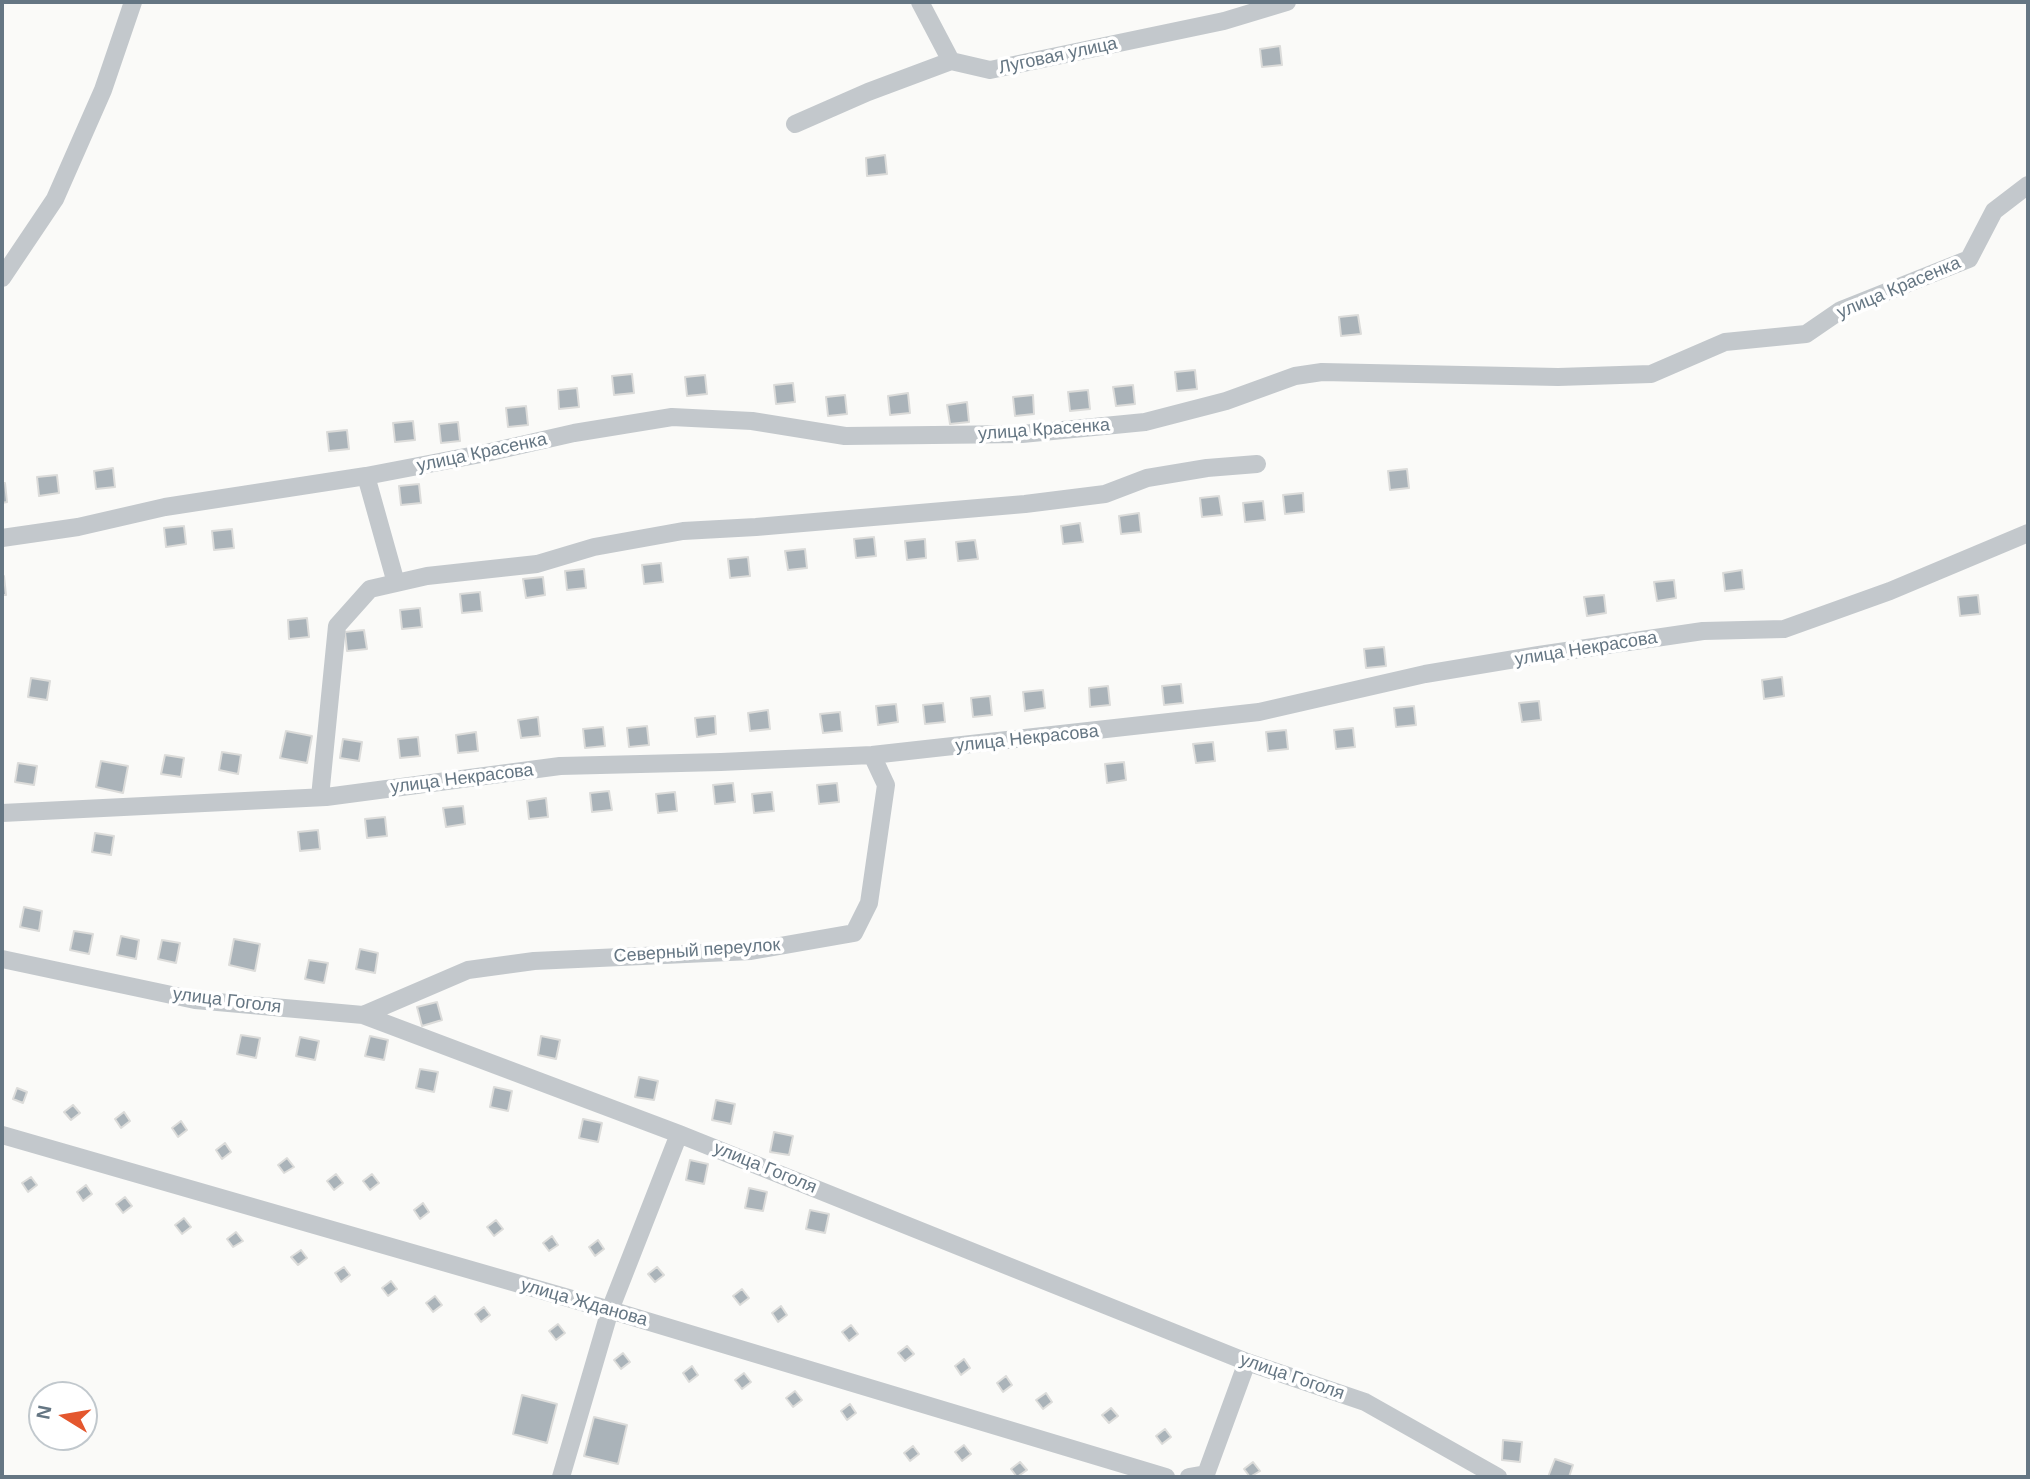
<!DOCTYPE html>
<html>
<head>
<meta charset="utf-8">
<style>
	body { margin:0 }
	#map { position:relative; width:2030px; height:1479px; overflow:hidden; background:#fafaf8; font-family:Arial,sans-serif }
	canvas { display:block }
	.frame { position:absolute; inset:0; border:4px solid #657683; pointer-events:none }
	.north { position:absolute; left:28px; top:1381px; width:70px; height:70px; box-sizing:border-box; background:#fff; border:2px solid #c1c8cd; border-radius:50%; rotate:281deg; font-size:19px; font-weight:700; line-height:28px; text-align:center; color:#657683 }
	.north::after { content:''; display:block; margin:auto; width:24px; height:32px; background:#e4572e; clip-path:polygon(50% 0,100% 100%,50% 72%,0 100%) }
</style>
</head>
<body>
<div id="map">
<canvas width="2030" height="1479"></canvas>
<div class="frame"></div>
<div class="north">N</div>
</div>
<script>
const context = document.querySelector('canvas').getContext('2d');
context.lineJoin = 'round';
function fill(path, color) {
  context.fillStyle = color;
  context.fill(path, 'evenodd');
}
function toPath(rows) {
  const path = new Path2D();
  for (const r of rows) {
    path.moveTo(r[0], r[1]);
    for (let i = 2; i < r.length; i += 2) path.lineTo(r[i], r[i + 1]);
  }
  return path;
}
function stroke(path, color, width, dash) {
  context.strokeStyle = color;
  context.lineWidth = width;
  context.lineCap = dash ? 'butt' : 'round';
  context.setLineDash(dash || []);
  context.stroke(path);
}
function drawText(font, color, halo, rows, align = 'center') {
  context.font = font + ' Arial,sans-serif';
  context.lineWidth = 7;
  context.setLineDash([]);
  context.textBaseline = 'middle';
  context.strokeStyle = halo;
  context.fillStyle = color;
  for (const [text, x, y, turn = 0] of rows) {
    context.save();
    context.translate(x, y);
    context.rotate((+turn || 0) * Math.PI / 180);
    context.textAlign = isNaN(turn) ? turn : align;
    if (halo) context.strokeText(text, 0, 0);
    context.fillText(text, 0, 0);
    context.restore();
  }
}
const building = toPath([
	[1280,46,1282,65,1262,67,1260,49,1280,46],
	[885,155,887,174,867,176,866,158,885,155],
	[1358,315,1361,334,1341,336,1339,317,1358,315],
	[1195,370,1197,389,1177,391,1175,372,1195,370],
	[632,374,634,393,614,395,612,376,632,374],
	[705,375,707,394,687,396,685,377,705,375],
	[793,383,795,402,776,404,774,385,793,383],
	[1133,385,1135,404,1116,406,1113,387,1133,385],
	[577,388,579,407,559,409,558,390,577,388],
	[1088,390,1090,409,1070,411,1068,392,1088,390],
	[908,393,910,413,890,415,888,396,908,393],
	[845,395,847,414,828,416,826,397,845,395],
	[1033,395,1034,414,1015,416,1013,397,1033,395],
	[967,402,969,422,950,424,947,405,967,402],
	[526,406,528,425,508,427,506,408,526,406],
	[413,421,415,440,395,442,393,423,413,421],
	[458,422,460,441,441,443,439,424,458,422],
	[347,430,349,449,329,451,327,432,347,430],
	[113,468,115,487,96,489,94,471,113,468],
	[1407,469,1409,488,1390,490,1388,471,1407,469],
	[57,475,59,493,39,496,37,477,57,475],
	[2,483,5,483,7,502,2,503,2,483],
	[419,484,421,503,401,505,399,486,419,484],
	[1303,493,1304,512,1285,514,1283,495,1303,493],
	[1219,496,1222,515,1202,517,1200,498,1219,496],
	[1263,501,1265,520,1245,522,1243,503,1263,501],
	[1139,513,1141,532,1121,534,1119,516,1139,513],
	[1080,523,1083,542,1063,544,1061,526,1080,523],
	[184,526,186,544,166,547,164,528,184,526],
	[232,529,234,548,214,550,212,531,232,529],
	[874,537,876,556,856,558,854,539,874,537],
	[925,539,926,558,907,560,905,541,925,539],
	[975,540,978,559,958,561,956,542,975,540],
	[805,549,807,568,788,570,785,551,805,549],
	[748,557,750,576,730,578,728,559,748,557],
	[661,563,663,582,644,584,642,565,661,563],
	[584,569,586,588,567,590,565,571,584,569],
	[1742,570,1744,589,1725,591,1723,573,1742,570],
	[2,576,4,576,6,595,2,595,2,576],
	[543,577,545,595,526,598,523,579,543,577],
	[1674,580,1676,598,1657,601,1654,582,1674,580],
	[480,592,482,611,462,613,460,594,480,592],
	[1604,595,1606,613,1587,616,1584,597,1604,595],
	[1978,595,1980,614,1960,616,1958,597,1978,595],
	[420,608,422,627,402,629,400,610,420,608],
	[307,618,309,637,289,639,288,620,307,618],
	[364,630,367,649,347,651,345,632,364,630],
	[1384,647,1386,666,1366,668,1364,649,1384,647],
	[1782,677,1784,696,1764,699,1762,680,1782,677],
	[31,678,50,681,47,700,28,697,31,678],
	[1181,684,1183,703,1164,705,1162,686,1181,684],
	[1108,686,1110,705,1090,707,1089,688,1108,686],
	[1043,690,1045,708,1025,711,1023,692,1043,690],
	[990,696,992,715,973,717,971,698,990,696],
	[1539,701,1541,720,1522,722,1519,703,1539,701],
	[943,703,945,722,925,724,923,705,943,703],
	[896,704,898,722,878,725,876,706,896,704],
	[1414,706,1416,725,1396,727,1394,708,1414,706],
	[768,710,770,729,750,731,748,713,768,710],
	[840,712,842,731,823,733,820,714,840,712],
	[715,716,716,734,697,737,695,718,715,716],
	[538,717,540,736,521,738,518,720,538,717],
	[647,726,649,745,629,747,627,728,647,726],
	[603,727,605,746,585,748,583,729,603,727],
	[1353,728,1355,747,1336,749,1334,730,1353,728],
	[1286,730,1288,749,1268,751,1266,732,1286,730],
	[286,731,312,736,307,763,280,758,286,731],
	[476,732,478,751,458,753,456,735,476,732],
	[418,737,420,756,400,758,398,739,418,737],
	[343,739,362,742,359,761,340,758,343,739],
	[1213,742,1215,761,1196,763,1193,744,1213,742],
	[222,752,241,755,238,774,219,770,222,752],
	[165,755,184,758,181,777,161,774,165,755],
	[101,761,128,766,123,793,96,787,101,761],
	[1124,762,1126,780,1107,783,1105,764,1124,762],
	[18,763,37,766,34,785,15,782,18,763],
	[733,783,735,802,715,804,713,785,733,783],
	[837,783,839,802,819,804,817,785,837,783],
	[609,791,612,810,592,812,590,793,609,791],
	[675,792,677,811,658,813,656,794,675,792],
	[772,792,774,811,754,813,752,794,772,792],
	[546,798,548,817,529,819,527,801,546,798],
	[463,806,465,824,446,827,443,808,463,806],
	[385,817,387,836,367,838,365,819,385,817],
	[318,830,320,849,300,851,298,832,318,830],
	[95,833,114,836,111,855,92,852,95,833],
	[24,907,42,911,39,931,20,927,24,907],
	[74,931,93,934,89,954,70,950,74,931],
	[121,936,139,940,136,959,117,955,121,936],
	[234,939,260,944,255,971,229,965,234,939],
	[162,940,180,943,176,963,158,959,162,940],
	[360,949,378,953,375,973,356,969,360,949],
	[309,960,328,963,324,983,305,979,309,960],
	[437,1002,442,1020,422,1026,417,1007,437,1002],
	[241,1035,260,1038,256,1058,237,1054,241,1035],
	[370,1036,388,1040,384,1060,365,1056,370,1036],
	[541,1036,560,1040,556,1059,538,1055,541,1036],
	[300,1037,319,1041,315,1060,296,1056,300,1037],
	[420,1069,438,1072,434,1092,416,1088,420,1069],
	[639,1077,658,1081,654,1100,635,1097,639,1077],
	[494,1087,512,1091,508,1111,490,1107,494,1087],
	[17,1088,27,1092,23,1103,13,1099,17,1088],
	[716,1100,735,1104,731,1124,712,1120,716,1100],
	[73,1105,80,1113,71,1120,64,1112,73,1105],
	[124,1112,130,1121,121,1128,115,1119,124,1112],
	[583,1119,602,1123,598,1142,579,1138,583,1119],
	[181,1121,187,1130,178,1137,172,1128,181,1121],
	[774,1132,793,1136,789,1155,770,1152,774,1132],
	[225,1143,231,1152,222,1159,216,1150,225,1143],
	[287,1158,294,1167,284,1173,278,1165,287,1158],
	[690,1160,708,1164,704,1184,686,1180,690,1160],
	[336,1174,343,1183,334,1190,327,1181,336,1174],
	[372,1174,379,1183,370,1190,363,1181,372,1174],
	[31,1177,37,1185,28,1192,22,1183,31,1177],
	[86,1185,92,1194,83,1201,77,1192,86,1185],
	[749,1188,767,1192,763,1211,745,1208,749,1188],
	[125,1197,132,1206,123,1213,116,1204,125,1197],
	[423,1203,429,1212,420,1219,414,1210,423,1203],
	[810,1210,829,1214,825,1233,806,1229,810,1210],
	[184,1218,191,1227,182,1234,175,1225,184,1218],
	[496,1220,503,1229,494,1236,487,1227,496,1220],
	[236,1232,243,1241,233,1247,227,1239,236,1232],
	[552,1236,558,1245,549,1251,543,1243,552,1236],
	[598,1240,604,1249,595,1256,589,1247,598,1240],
	[301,1250,307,1258,298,1265,291,1257,301,1250],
	[344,1267,350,1275,341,1282,335,1273,344,1267],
	[657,1267,664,1275,655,1282,648,1274,657,1267],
	[391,1281,397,1289,388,1296,382,1288,391,1281],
	[742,1289,749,1298,740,1305,733,1296,742,1289],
	[435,1296,442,1305,433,1312,426,1303,435,1296],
	[781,1306,787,1315,778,1322,772,1313,781,1306],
	[484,1307,490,1315,481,1322,475,1314,484,1307],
	[558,1324,565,1333,556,1340,549,1331,558,1324],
	[851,1325,858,1334,849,1341,842,1332,851,1325],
	[907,1346,914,1354,905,1361,898,1353,907,1346],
	[623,1353,630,1362,621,1369,614,1360,623,1353],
	[964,1359,970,1368,961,1375,955,1366,964,1359],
	[692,1366,698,1375,689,1382,683,1373,692,1366],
	[744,1373,751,1382,742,1389,735,1380,744,1373],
	[1006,1376,1012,1385,1003,1392,997,1383,1006,1376],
	[795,1391,802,1400,793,1407,786,1398,795,1391],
	[1046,1393,1052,1402,1043,1409,1036,1400,1046,1393],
	[522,1395,557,1404,547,1443,513,1434,522,1395],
	[850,1404,856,1413,847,1420,841,1411,850,1404],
	[1111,1408,1118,1416,1109,1423,1102,1415,1111,1408],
	[594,1417,627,1425,618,1464,584,1456,594,1417],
	[1165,1429,1171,1437,1162,1444,1156,1436,1165,1429],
	[1503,1440,1522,1442,1520,1462,1502,1460,1503,1440],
	[964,1445,971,1454,962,1461,955,1452,964,1445],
	[913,1446,919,1454,910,1461,904,1453,913,1446],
	[1555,1459,1573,1465,1569,1477,1548,1477,1555,1459],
	[1020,1462,1027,1470,1017,1477,1011,1469,1020,1462],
	[1253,1462,1260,1471,1250,1477,1244,1469,1253,1462]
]);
const minor = toPath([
	[920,2,951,61],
	[795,124,868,92,951,61,990,70,1224,21,1287,2],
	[2,278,55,199,103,90,133,2],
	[366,476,396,583],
	[2,538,78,527,165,507,366,476,486,453,574,433,672,417,752,421,845,436,1022,434,1145,422,1226,401,1295,376,1322,372,1558,377,1651,374,1725,342,1806,334,1841,310,1969,259,1994,211,2028,185],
	[320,797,337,626,370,589,427,576,537,564,594,547,683,531,756,527,1025,504,1105,494,1147,478,1207,468,1257,464],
	[2,813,326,797,560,766,721,762,872,755,1259,712,1425,674,1539,655,1703,631,1784,629,1890,591,2028,533],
	[2,959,195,1000,363,1015,679,1134,1247,1362,1365,1402,1498,1477],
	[363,1015,468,970,534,961,751,951,854,933,869,903,886,785,872,755],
	[2,1135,610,1310,1166,1477],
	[561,1477,610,1310,679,1134],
	[1189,1477,1206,1474,1247,1362]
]);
const streetNames = [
	["Луговая улица",1058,56,-12],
	["улица Красенка",1899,288,-23],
	["улица Красенка",1044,430,-4],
	["улица Красенка",482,453,-12],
	["улица Некрасова",1586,649,-9],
	["улица Некрасова",1027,739,-6],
	["улица Некрасова",462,779,-7],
	["Северный переулок",697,951,-4],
	["улица Гоголя",227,1001,7],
	["улица Гоголя",765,1168,22],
	["улица Жданова",584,1303,16],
	["улица Гоголя",1292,1377,19]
];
fill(building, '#aab3b9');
stroke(building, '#dcdcda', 2);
stroke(minor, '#c3c8cc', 18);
drawText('18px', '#657683', '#fff', streetNames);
</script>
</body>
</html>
